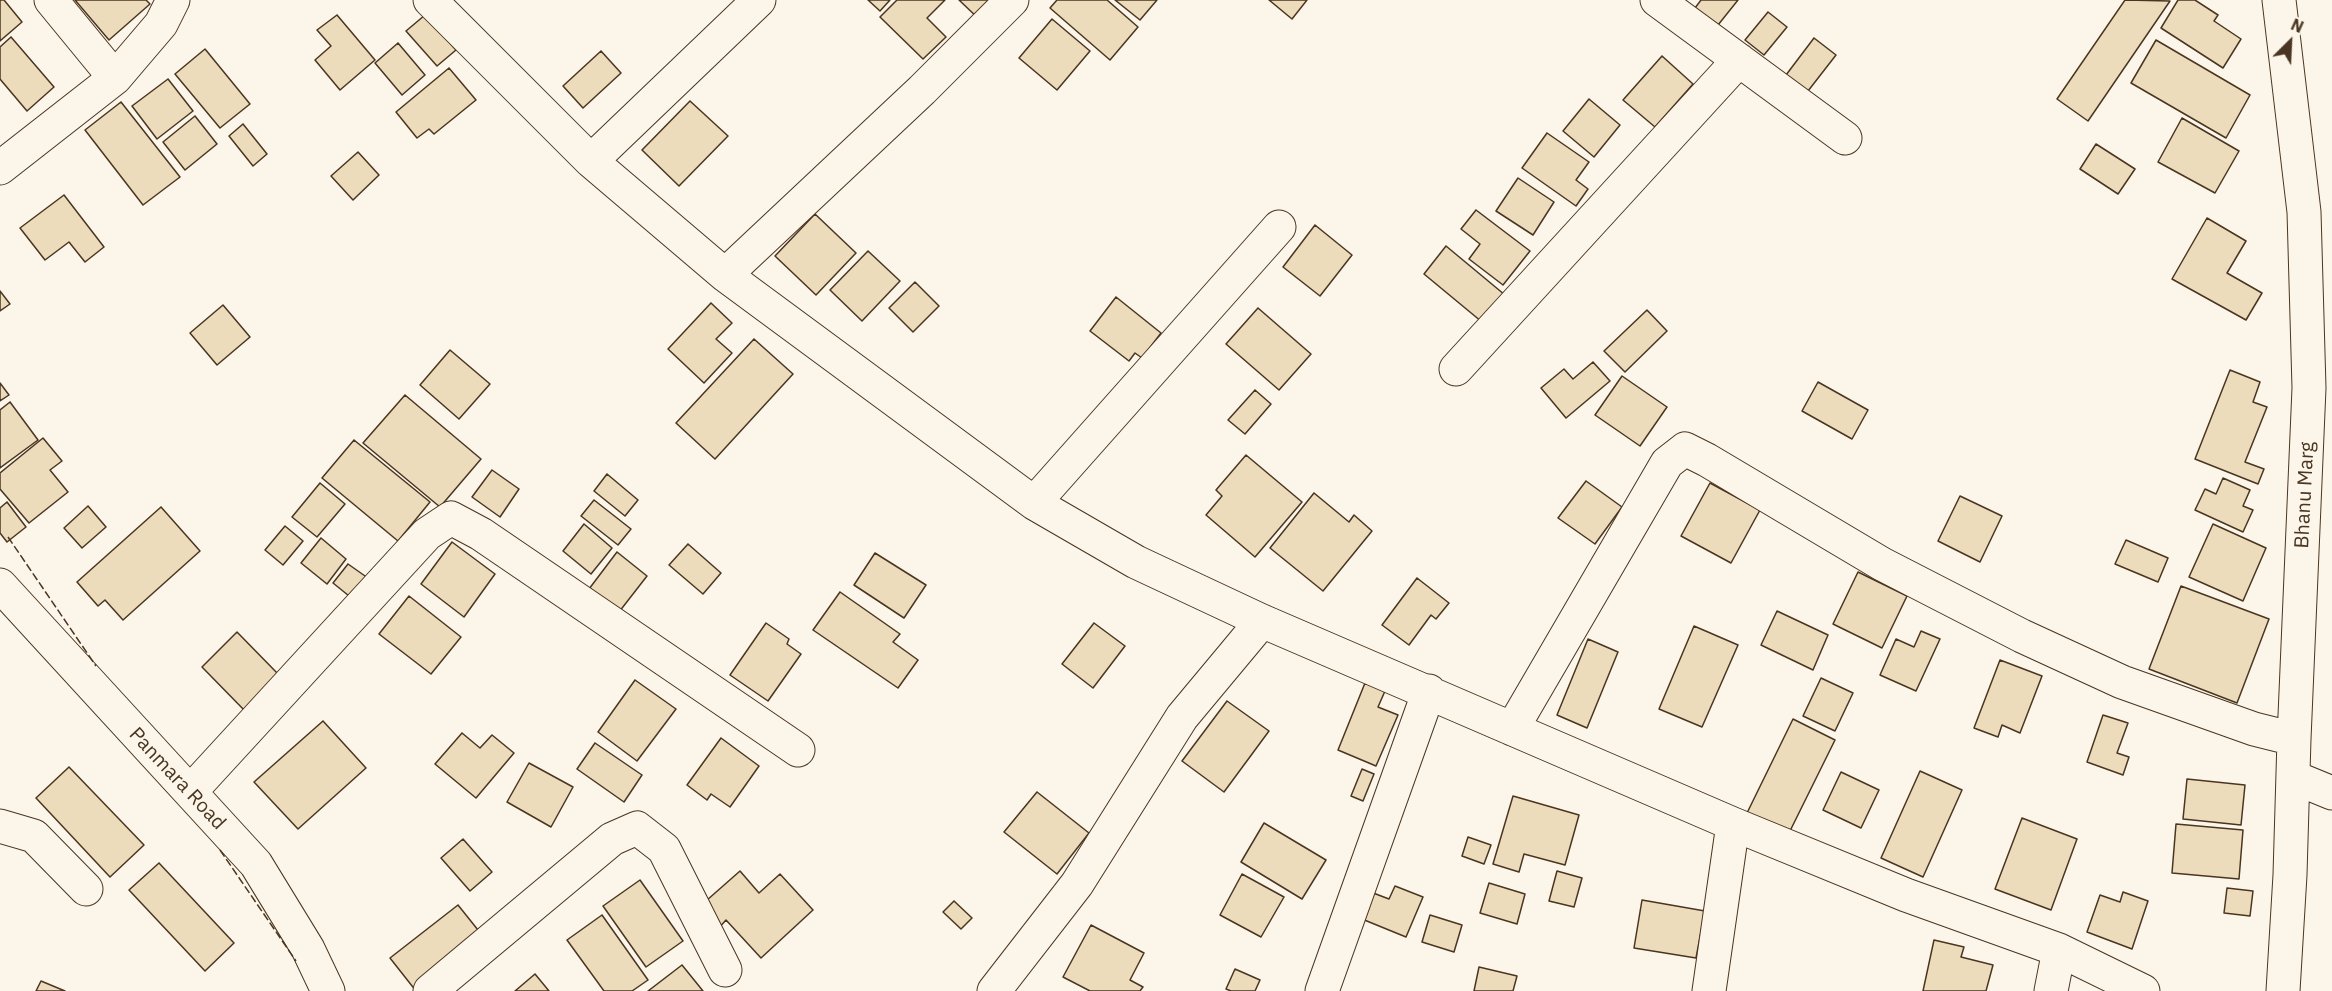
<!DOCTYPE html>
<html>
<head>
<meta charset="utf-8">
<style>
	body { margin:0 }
	#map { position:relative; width:2332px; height:991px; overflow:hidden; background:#fbf6e9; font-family:"IBM Plex Sans",sans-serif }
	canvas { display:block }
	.north { position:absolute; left:2260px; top:12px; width:60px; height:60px; -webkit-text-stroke:4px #fbf6e9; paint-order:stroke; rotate:24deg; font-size:16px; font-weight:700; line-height:24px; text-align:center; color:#4a3520 }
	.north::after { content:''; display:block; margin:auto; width:21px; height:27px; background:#4a3520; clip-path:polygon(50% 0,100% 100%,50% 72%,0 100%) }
</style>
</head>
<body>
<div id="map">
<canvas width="2332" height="991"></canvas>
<div class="north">N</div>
</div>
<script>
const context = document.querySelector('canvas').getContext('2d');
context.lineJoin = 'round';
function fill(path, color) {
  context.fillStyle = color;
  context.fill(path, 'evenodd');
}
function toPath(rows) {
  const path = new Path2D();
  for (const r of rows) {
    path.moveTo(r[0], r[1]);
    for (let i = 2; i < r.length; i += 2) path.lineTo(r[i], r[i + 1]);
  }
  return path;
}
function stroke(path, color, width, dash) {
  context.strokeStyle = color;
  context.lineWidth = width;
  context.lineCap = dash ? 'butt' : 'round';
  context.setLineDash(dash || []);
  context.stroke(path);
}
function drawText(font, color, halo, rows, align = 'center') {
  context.font = font + ' "IBM Plex Sans",sans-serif';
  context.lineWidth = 4.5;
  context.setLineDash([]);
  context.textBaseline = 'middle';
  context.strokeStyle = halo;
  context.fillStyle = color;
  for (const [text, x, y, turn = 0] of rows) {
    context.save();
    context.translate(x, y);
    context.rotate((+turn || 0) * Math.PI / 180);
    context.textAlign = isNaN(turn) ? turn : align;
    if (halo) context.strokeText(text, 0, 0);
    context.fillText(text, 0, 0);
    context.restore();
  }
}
const building = toPath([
	[0,0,4,0,22,22,0,41,0,0],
	[75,0,146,0,150,4,109,40,75,0],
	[868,0,890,0,880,11,868,0],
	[897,0,945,0,927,18,946,37,923,59,880,17,897,0],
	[959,0,1000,0,980,20,959,0],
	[1057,0,1107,0,1138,27,1110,60,1050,8,1057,0],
	[1115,0,1157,0,1140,20,1115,0],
	[1269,0,1307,0,1292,19,1269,0],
	[1701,0,1738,0,1714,30,1692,12,1701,0],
	[2125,0,2170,1,2088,121,2057,99,2125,0],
	[2178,0,2195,0,2218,15,2214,21,2241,39,2223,68,2161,28,2178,0],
	[1768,12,1787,27,1764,55,1745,40,1768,12],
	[337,15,375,60,340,90,315,60,331,46,317,30,337,15],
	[425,15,456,50,437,66,406,31,425,15],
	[1052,19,1090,51,1057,90,1019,58,1052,19],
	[11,37,54,87,27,111,0,79,0,47,11,37],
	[1814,38,1836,55,1808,91,1786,75,1814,38],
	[2156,40,2250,95,2226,138,2131,83,2156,40],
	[398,43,425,75,402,95,375,63,398,43],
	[205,49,250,104,220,128,175,74,205,49],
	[601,51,621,73,583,108,563,86,601,51],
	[1662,56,1693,84,1655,127,1623,100,1662,56],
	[449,68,476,100,434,134,429,129,417,138,396,112,449,68],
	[168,79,193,111,157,139,132,106,168,79],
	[1589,99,1620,125,1594,157,1563,131,1589,99],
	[690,101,728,136,679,186,642,150,690,101],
	[121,102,180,177,143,205,85,130,121,102],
	[195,116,217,144,185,170,163,142,195,116],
	[2182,118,2239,151,2215,193,2158,162,2182,118],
	[243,124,267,154,253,166,229,136,243,124],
	[1547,133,1589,162,1576,180,1588,189,1576,206,1522,168,1547,133],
	[2096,144,2135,169,2118,194,2080,169,2096,144],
	[358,152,379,175,353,200,331,176,358,152],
	[1518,178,1554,202,1533,235,1496,211,1518,178],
	[64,195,104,247,85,262,69,242,45,260,20,228,64,195],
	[1476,210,1530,251,1503,285,1469,259,1480,244,1461,229,1476,210],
	[815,214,856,253,816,295,775,256,815,214],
	[2207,218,2246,241,2227,273,2262,293,2246,320,2172,279,2207,218],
	[1315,225,1352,255,1320,296,1283,267,1315,225],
	[1446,246,1505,295,1482,322,1424,274,1446,246],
	[868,251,900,281,862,321,830,290,868,251],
	[915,282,939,306,913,332,889,308,915,282],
	[0,291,10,304,0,311,0,291],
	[1116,297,1161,333,1142,358,1135,353,1129,361,1090,331,1116,297],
	[711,303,732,323,716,339,732,353,704,383,668,349,711,303],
	[223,305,250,337,217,365,190,333,223,305],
	[1258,308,1311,354,1279,390,1226,344,1258,308],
	[1647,310,1667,331,1625,372,1604,351,1647,310],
	[754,339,793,374,715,459,676,423,754,339],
	[450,350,490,384,459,419,420,385,450,350],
	[1593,362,1610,381,1566,418,1541,388,1564,369,1573,379,1593,362],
	[2230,370,2260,382,2253,402,2267,407,2245,462,2264,469,2258,484,2195,459,2230,370],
	[1622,376,1667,407,1640,446,1595,415,1622,376],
	[1818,382,1868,410,1852,439,1802,411,1818,382],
	[0,383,9,395,0,401,0,383],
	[1255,390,1271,404,1245,434,1228,420,1255,390],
	[405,395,481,459,440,507,363,443,405,395],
	[10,402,38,440,0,468,0,410,10,402],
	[43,438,62,461,50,470,68,492,29,523,0,489,0,473,43,438],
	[354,440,430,502,398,541,322,478,354,440],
	[1246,455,1302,502,1255,557,1206,515,1222,496,1216,490,1246,455],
	[492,470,519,489,500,517,472,497,492,470],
	[607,474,638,500,625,516,594,491,607,474],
	[2223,478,2250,490,2243,506,2253,510,2243,532,2195,510,2205,489,2216,494,2223,478],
	[1586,481,1622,507,1595,544,1558,518,1586,481],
	[320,483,345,504,317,537,292,517,320,483],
	[1710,483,1760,510,1731,563,1681,536,1710,483],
	[1314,493,1349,522,1354,515,1372,531,1323,591,1270,548,1314,493],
	[1960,496,2002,516,1980,562,1938,541,1960,496],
	[594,500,631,529,618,545,581,516,594,500],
	[7,502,26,527,7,542,0,533,0,508,7,502],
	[88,506,106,527,82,548,64,528,88,506],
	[161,507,200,551,123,620,105,600,98,606,77,582,161,507],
	[584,524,612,548,591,574,563,551,584,524],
	[2213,524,2266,548,2243,601,2189,577,2213,524],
	[285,526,303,541,283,565,265,550,285,526],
	[321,538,346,559,327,584,301,563,321,538],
	[2126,540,2168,558,2158,582,2115,564,2126,540],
	[452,542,495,574,464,617,421,584,452,542],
	[688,544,721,573,703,594,669,565,688,544],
	[617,552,647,576,619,612,589,589,617,552],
	[875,553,926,585,904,618,854,585,875,553],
	[348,564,375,583,359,604,333,583,348,564],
	[1858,572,1907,596,1882,648,1833,624,1858,572],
	[1417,578,1449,603,1436,619,1431,615,1409,645,1382,625,1417,578],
	[2181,586,2269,619,2237,703,2149,669,2181,586],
	[840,592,900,634,893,642,918,660,898,688,813,630,840,592],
	[409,596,461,637,431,674,379,634,409,596],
	[1777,611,1828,635,1813,670,1761,645,1777,611],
	[766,623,789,639,787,644,801,654,768,701,730,675,766,623],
	[1094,623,1125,646,1093,688,1062,664,1094,623],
	[1694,626,1738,645,1702,727,1659,709,1694,626],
	[1921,631,1940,639,1916,691,1880,675,1896,639,1914,647,1921,631],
	[237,632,281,677,246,712,202,667,237,632],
	[1588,639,1618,652,1587,728,1557,715,1588,639],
	[2000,660,2042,676,2020,733,2002,725,1998,737,1974,728,2000,660],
	[1821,678,1853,693,1835,731,1803,716,1821,678],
	[635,680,676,709,637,761,598,732,635,680],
	[1365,683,1385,691,1378,707,1398,715,1376,766,1338,750,1365,683],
	[1227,701,1269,731,1224,792,1182,761,1227,701],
	[2103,715,2128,723,2117,753,2129,757,2123,775,2087,762,2103,715],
	[1793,719,1835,740,1789,833,1747,813,1793,719],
	[323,721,366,768,298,829,254,782,323,721],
	[462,733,480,748,492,735,514,753,476,798,435,764,462,733],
	[721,738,759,766,730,807,711,794,707,800,687,785,721,738],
	[595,743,642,775,624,802,577,769,595,743],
	[529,763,573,787,551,827,507,802,529,763],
	[69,767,144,845,110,877,36,798,69,767],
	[1362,769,1374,774,1363,801,1351,796,1362,769],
	[1920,771,1962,790,1923,877,1881,858,1920,771],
	[1841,772,1879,790,1861,828,1823,810,1841,772],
	[2187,779,2245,785,2241,825,2183,819,2187,779],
	[1037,792,1089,833,1057,874,1004,832,1037,792],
	[1513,796,1579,815,1565,865,1524,854,1519,872,1493,864,1513,796],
	[2022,818,2077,839,2051,910,1995,889,2022,818],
	[1264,823,1326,860,1302,899,1241,862,1264,823],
	[2176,824,2243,830,2239,879,2172,873,2176,824],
	[1468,837,1491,845,1484,864,1462,856,1468,837],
	[463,839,492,872,470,891,441,858,463,839],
	[159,863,234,943,205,971,129,890,159,863],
	[740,871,759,893,780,874,813,910,761,958,726,920,717,930,698,908,740,871],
	[1557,871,1582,878,1574,907,1549,901,1557,871],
	[1242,874,1284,897,1261,937,1220,915,1242,874],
	[640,880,683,941,646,967,603,906,640,880],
	[1489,883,1525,894,1517,924,1480,913,1489,883],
	[1395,886,1423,897,1406,937,1357,917,1368,891,1389,899,1395,886],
	[2227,888,2253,891,2250,916,2224,913,2227,888],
	[2123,892,2148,901,2132,949,2087,932,2100,895,2120,902,2123,892],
	[1642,900,1705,911,1696,958,1634,948,1642,900],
	[954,901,972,918,961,929,943,912,954,901],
	[458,905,486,940,416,991,390,958,458,905],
	[602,915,648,980,632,991,604,991,567,940,602,915],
	[1430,915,1462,925,1454,952,1422,942,1430,915],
	[1091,925,1144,953,1130,980,1143,987,1140,991,1090,991,1063,977,1091,925],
	[1934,940,1964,947,1961,957,1993,965,1986,991,1923,991,1934,940],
	[682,965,703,991,648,991,682,965],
	[1479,967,1517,976,1513,991,1474,991,1479,967],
	[1235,969,1260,980,1255,991,1231,991,1226,989,1235,969],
	[535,974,549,991,515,991,535,974],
	[41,981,65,991,36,991,41,981]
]);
const minor = toPath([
	[51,0,115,78],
	[430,0,591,161,725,275,1034,503,1136,562,1262,621,1733,824,1906,895,2059,950,2143,991],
	[1657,0,1845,138],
	[2279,0,2304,212,2309,388,2294,739,2290,875,2283,991],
	[591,161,759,0],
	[0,168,115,78,161,24,173,0],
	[725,275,922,90,1012,0],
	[1456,369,1739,60],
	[1034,503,1279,227],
	[0,585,256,864,308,949,328,991],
	[1512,729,1667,463,1685,449,1707,460,1882,564,2022,636,2122,682,2254,729,2294,739],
	[2293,777,2332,793],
	[190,792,427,534,451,518,481,534,798,750],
	[0,826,34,836,86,889],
	[430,991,612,839,637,828,664,849,725,970],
	[994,991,1077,884,1182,717,1262,621],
	[1322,991,1429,691],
	[1709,991,1733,824],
	[2051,991,2059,950]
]);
const fence = toPath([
	[8,537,96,666],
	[220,850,296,961]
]);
const streetNames = [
	["Bhanu Marg",2305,495,-87],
	["Panmara Road",177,779,47]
];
fill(building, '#ecdcbc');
stroke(building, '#4a3520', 1.5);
stroke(minor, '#4a3520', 35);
stroke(minor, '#fbf6e9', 33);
stroke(fence, '#4a3520', 1.5, [8, 3]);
drawText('20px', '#4a3520', '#fbf6e9', streetNames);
</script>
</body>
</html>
